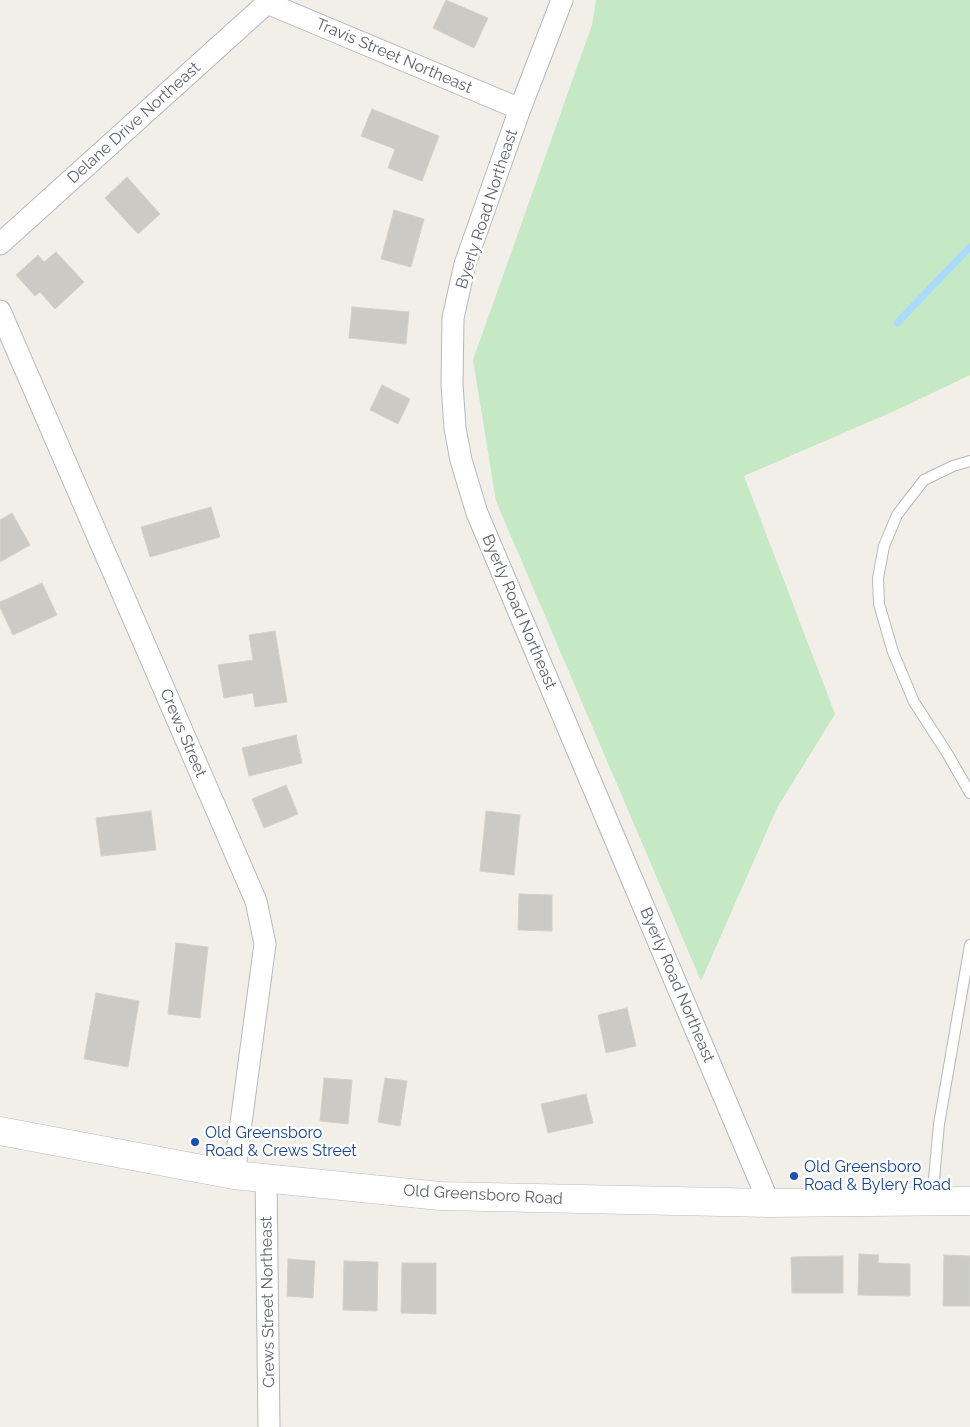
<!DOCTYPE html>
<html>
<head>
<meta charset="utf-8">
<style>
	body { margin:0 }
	canvas { display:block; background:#f1efe8 }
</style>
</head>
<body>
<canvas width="970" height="1427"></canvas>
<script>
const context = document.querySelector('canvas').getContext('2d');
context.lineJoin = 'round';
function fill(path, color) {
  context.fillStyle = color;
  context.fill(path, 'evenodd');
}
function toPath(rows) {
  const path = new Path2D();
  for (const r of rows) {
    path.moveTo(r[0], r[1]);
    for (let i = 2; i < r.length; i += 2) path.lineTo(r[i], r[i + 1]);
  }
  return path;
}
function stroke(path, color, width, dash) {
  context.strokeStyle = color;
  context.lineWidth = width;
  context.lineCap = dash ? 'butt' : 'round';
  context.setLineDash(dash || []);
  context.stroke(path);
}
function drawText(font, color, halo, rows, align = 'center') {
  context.font = font + ' Raleway,sans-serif';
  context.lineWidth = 5;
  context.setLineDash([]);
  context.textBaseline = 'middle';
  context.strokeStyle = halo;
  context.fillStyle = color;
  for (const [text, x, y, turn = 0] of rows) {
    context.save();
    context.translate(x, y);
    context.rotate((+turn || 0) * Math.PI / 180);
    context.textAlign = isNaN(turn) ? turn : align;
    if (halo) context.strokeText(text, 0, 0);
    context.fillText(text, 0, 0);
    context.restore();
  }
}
const green = toPath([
	[596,0,970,0,970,375,901,408,744,476,835,714,777,808,701,981,496,501,473,360,592,25]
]);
const stream = toPath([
	[897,323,970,247]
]);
const building = toPath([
	[446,0,488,18,474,48,433,28,446,0],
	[372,109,439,136,422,181,388,168,395,149,361,136,372,109],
	[127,177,160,214,138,234,105,198,127,177],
	[394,210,424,219,411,267,381,259,394,210],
	[56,252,84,282,55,309,40,292,35,296,16,275,38,255,44,262,56,252],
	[352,307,409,312,406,344,349,338,352,307],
	[382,385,410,399,398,424,370,410,382,385],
	[211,507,220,537,150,557,141,527,211,507],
	[12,513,30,545,0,562,0,520,12,513],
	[42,583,57,615,13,635,0,607,0,602,42,583],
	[275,631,287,702,255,707,253,693,224,698,218,665,253,660,249,635,275,631],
	[296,735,302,763,249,776,242,748,296,735],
	[286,785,298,814,264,828,252,799,286,785],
	[151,811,156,850,101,856,96,818,151,811],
	[486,811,520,815,514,875,480,871,486,811],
	[519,894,552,895,552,931,518,930,519,894],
	[176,943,208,947,200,1018,168,1014,176,943],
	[96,993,139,1001,128,1067,84,1059,96,993],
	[627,1008,636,1046,606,1053,598,1015,627,1008],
	[324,1078,352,1080,348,1124,320,1121,324,1078],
	[385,1078,407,1081,400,1126,378,1122,385,1078],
	[586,1094,593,1123,548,1133,541,1104,586,1094],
	[859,1254,879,1255,878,1263,910,1264,910,1296,858,1295,859,1254],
	[944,1255,970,1256,970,1306,943,1306,944,1255],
	[843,1256,843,1293,792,1293,791,1257,843,1256],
	[288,1259,315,1261,313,1298,287,1296,288,1259],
	[344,1261,378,1262,377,1311,343,1310,344,1261],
	[402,1263,436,1263,436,1314,401,1313,402,1263]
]);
const lane = toPath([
	[970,461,953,466,924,480,906,503,897,515,884,546,878,578,879,604,893,652,914,702,947,753,970,793],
	[932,1201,939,1124,970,945]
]);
const street = toPath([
	[562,0,520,109,465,264,453,318,452,384,455,428,461,460,477,513,769,1203],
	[0,244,267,3,520,109],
	[0,311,256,901,265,944,234,1175],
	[266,1177,269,1427]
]);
const secondary = toPath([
	[0,1131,234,1175,440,1196,769,1203,970,1201]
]);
const markers = [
	[195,1142,5,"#1a4fb4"],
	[794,1176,5,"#1a4fb4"]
];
const streetNames = [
	["Travis Street Northeast",394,56,23],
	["Delane Drive Northeast",134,123,-42],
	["Byerly Road Northeast",487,209,-72],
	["Byerly Road Northeast",519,612,67],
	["Crews Street",183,733,67],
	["Byerly Road Northeast",677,985,67],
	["Old Greensboro Road",483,1195,3],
	["Crews Street Northeast",268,1302,-91]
];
const transitNames = [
	["Old Greensboro",205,1133],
	["Road & Crews Street",205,1151],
	["Old Greensboro",804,1167],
	["Road & Bylery Road",804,1185]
];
fill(green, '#c5e8c5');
stroke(stream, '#aadaff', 7);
fill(building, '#cccac5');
stroke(building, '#d6d1c6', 1);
stroke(lane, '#b5b8bc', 12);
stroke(street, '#b5b8bc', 23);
stroke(secondary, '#b6babf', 29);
stroke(lane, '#fff', 10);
stroke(street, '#fff', 21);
stroke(secondary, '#fff', 28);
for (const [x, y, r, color] of markers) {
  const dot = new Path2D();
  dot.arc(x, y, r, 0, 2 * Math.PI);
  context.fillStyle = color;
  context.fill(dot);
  stroke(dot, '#fff', 2);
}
drawText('16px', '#5f6368', '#fff', streetNames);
drawText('16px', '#164399', '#fff', transitNames, 'left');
</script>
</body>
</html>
